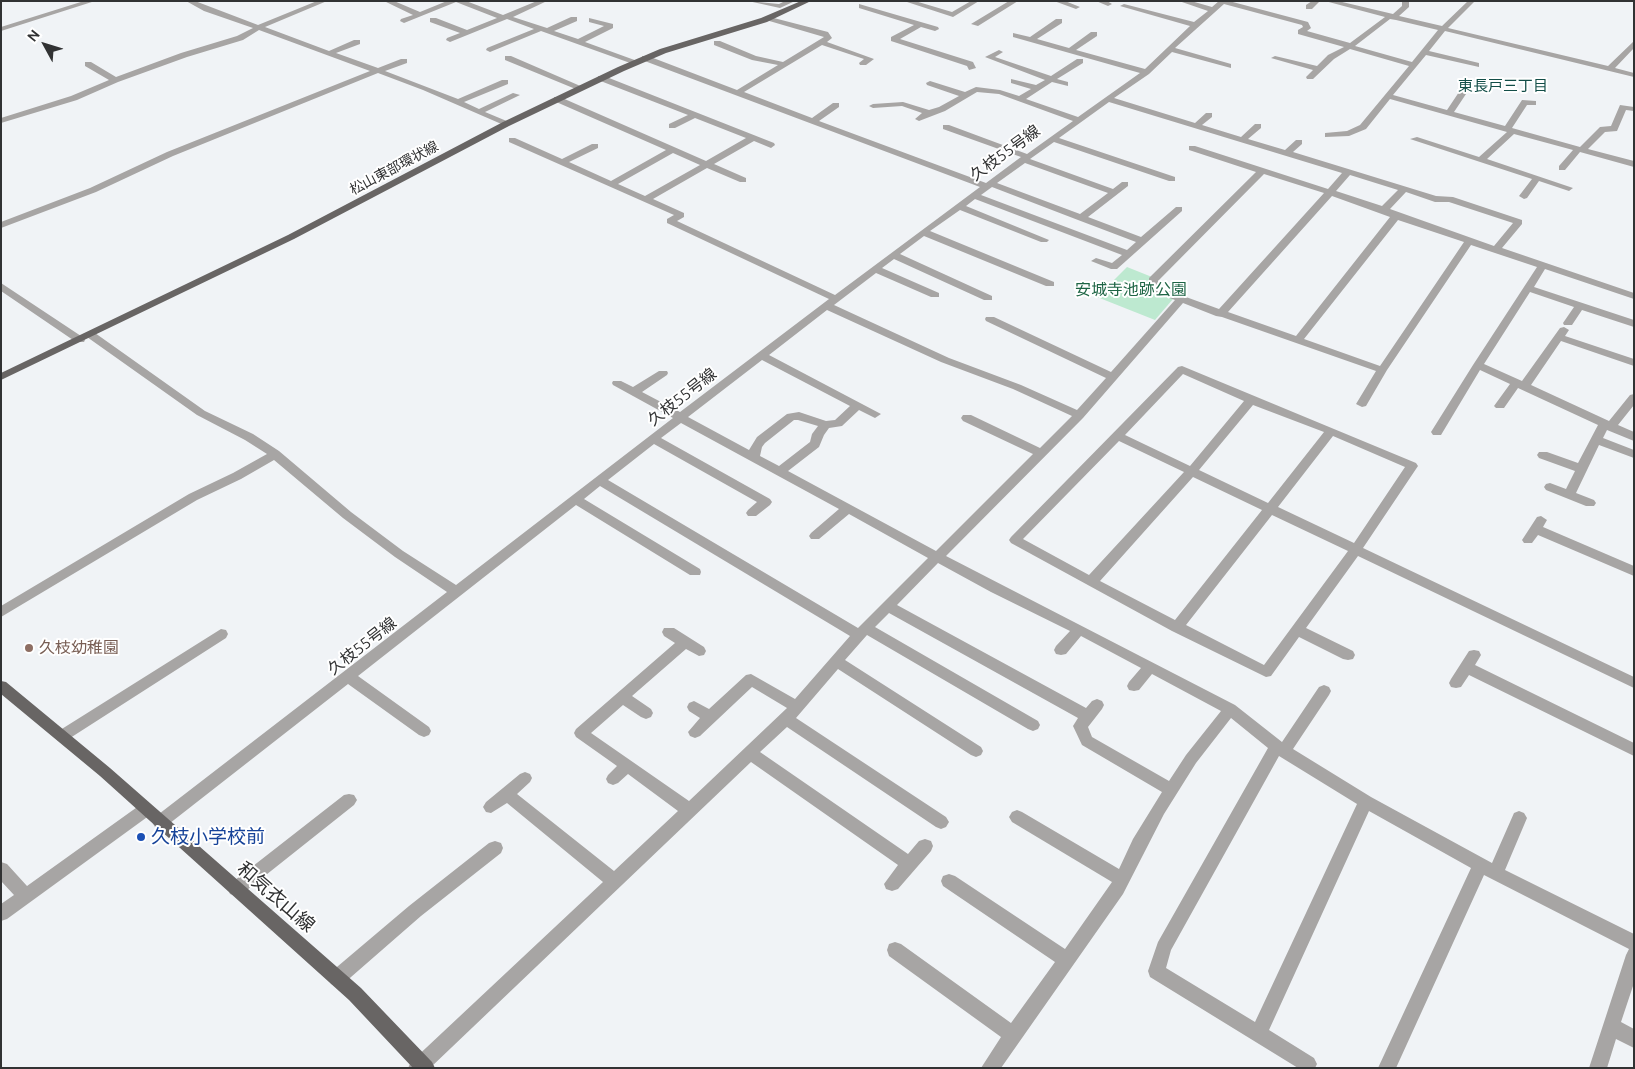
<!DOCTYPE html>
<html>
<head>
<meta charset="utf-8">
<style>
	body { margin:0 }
	#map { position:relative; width:1635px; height:1069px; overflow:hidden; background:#f0f3f6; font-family:Ubuntu,sans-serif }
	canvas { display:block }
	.frame { position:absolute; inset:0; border:2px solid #313233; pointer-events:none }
	.north { position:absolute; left:20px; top:20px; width:50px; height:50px; -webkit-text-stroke:4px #fff; paint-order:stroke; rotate:309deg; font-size:14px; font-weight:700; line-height:20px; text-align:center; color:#313233 }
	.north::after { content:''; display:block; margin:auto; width:18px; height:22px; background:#313233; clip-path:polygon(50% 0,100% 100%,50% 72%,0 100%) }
</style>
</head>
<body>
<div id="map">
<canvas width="1635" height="1069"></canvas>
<div class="frame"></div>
<div class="north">N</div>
</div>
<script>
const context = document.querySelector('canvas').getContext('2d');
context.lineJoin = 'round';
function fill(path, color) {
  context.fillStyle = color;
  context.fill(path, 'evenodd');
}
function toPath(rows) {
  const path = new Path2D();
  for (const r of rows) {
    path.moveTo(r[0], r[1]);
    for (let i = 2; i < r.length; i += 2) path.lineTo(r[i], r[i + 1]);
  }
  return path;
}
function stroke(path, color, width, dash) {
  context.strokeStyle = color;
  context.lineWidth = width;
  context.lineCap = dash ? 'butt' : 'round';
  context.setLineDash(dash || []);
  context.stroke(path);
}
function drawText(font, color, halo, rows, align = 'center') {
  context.font = font + ' Ubuntu,"Noto Sans JP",sans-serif';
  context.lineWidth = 4;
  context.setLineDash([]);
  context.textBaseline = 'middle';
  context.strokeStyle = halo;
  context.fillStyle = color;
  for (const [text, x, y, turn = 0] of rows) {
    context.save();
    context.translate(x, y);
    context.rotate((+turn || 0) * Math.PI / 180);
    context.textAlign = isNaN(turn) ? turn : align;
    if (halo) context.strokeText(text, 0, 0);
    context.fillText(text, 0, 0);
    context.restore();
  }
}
const green = toPath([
	[1127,267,1152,277,1173,299,1155,320,1097,297]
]);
const minor = toPath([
	[84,1,95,1,1,31,1,27,84,1],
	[186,1,195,1,258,25,317,1,327,1,265,27,329,51,354,40,360,40,360,44,336,53,378,68,401,59,407,59,407,63,385,71,458,99,502,80,508,80,508,84,464,102,479,109,513,93,520,95,485,112,509,122,510,124,506,126,423,90,378,73,173,156,96,192,1,228,1,222,90,188,167,152,370,71,259,30,243,40,187,57,118,82,77,100,1,123,1,118,71,96,109,80,85,66,85,62,91,62,116,77,181,53,237,36,253,28,204,11,186,1],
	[384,1,394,1,420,12,447,1,466,1,503,15,537,1,547,1,513,17,547,28,571,17,577,17,577,21,554,31,578,39,604,26,589,22,589,18,613,24,613,28,585,42,640,62,633,64,541,31,490,52,486,50,487,48,534,29,507,19,450,42,446,40,447,38,460,33,430,22,430,18,436,18,467,30,497,18,456,2,404,23,400,21,401,19,413,15,384,1],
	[748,1,779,4,785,1,795,1,780,8,748,1],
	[904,1,915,1,952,12,971,1,979,1,953,17,904,1],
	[1009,1,1018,1,978,26,971,24,1009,1],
	[1054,1,1065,1,1080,7,1076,9,1054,1],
	[1096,1,1107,1,1112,4,1108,6,1096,1],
	[1179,1,1191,1,1212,7,1219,1,1229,1,1308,22,1311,28,1307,31,1350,43,1385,17,1325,1,1338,1,1393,14,1402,6,1402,1,1409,1,1409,7,1399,16,1442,26,1468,1,1475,1,1448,28,1608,66,1634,41,1634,48,1615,68,1634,73,1634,77,1445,31,1429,51,1479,63,1479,67,1426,55,1393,95,1447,110,1461,89,1467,89,1468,91,1454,112,1505,126,1522,100,1536,101,1536,105,1527,105,1512,128,1580,147,1600,127,1611,126,1620,105,1634,107,1634,111,1626,110,1617,131,1605,132,1588,149,1634,161,1634,167,1580,152,1565,170,1559,170,1559,166,1573,150,1514,134,1487,159,1573,188,1569,191,1539,181,1527,198,1524,199,1519,196,1532,179,1410,139,1417,137,1479,157,1507,132,1390,99,1366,129,1349,136,1325,137,1325,133,1347,131,1360,125,1409,66,1350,49,1334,59,1313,79,1307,79,1306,77,1313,70,1271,58,1275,56,1317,66,1328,55,1344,47,1298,34,1298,30,1303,27,1302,25,1224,4,1175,48,1231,64,1231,68,1172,52,1149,74,1114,98,1195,123,1206,113,1212,113,1212,117,1202,125,1241,137,1255,124,1261,124,1261,128,1248,139,1285,150,1296,140,1302,140,1302,144,1293,152,1436,196,1453,197,1522,220,1522,224,1502,248,1634,293,1634,299,1545,269,1534,287,1634,320,1634,327,1582,310,1572,325,1564,325,1563,323,1574,307,1530,292,1484,364,1522,381,1560,328,1564,327,1569,330,1565,336,1634,359,1634,366,1561,341,1531,385,1609,421,1630,395,1634,394,1634,405,1618,425,1634,432,1634,441,1607,430,1603,438,1634,450,1634,458,1599,445,1576,493,1594,500,1596,503,1594,506,1586,506,1546,490,1544,487,1546,484,1550,483,1566,489,1575,471,1539,458,1537,455,1539,452,1547,452,1578,463,1598,425,1518,388,1504,408,1496,408,1494,406,1510,384,1480,370,1441,435,1433,435,1431,432,1473,365,1537,267,1471,245,1387,370,1366,406,1362,407,1356,404,1376,371,1222,317,1216,316,1183,303,1083,418,946,556,1235,705,1282,742,1319,687,1324,685,1329,687,1331,691,1329,695,1293,749,1371,797,1492,863,1514,813,1519,811,1524,813,1527,818,1505,870,1634,934,1634,983,1621,1022,1634,1029,1634,1048,1616,1039,1607,1068,1589,1068,1626,955,1629,949,1484,875,1396,1068,1378,1068,1471,868,1369,811,1269,1030,1314,1058,1317,1064,1315,1068,1298,1068,1150,977,1148,971,1158,942,1268,748,1231,718,1196,763,1164,814,1123,894,1001,1068,981,1068,1001,1037,889,956,887,950,889,944,895,942,901,944,1011,1023,1055,962,943,886,941,881,943,876,949,874,955,876,1065,949,1112,882,1012,822,1009,817,1012,812,1017,810,1022,812,1119,869,1133,839,1162,792,1082,745,1073,726,1078,718,889,613,875,627,1038,721,1040,725,1038,729,1033,731,1028,729,867,635,845,660,981,747,983,751,981,755,976,757,971,755,838,669,796,718,946,817,949,822,946,827,941,829,936,827,787,727,760,752,908,854,919,841,925,839,931,841,933,846,931,851,898,889,892,891,886,889,884,884,898,865,751,762,430,1068,408,1068,411,1062,603,882,507,803,491,813,486,812,483,807,486,802,520,774,525,772,530,774,532,778,530,782,517,794,614,871,678,811,628,774,618,783,613,785,608,783,606,779,608,775,617,766,576,737,574,733,576,729,675,643,664,636,662,632,664,628,674,628,704,647,706,651,704,655,699,656,686,649,632,696,651,709,653,713,651,717,646,719,641,717,623,705,591,733,689,801,787,708,752,687,700,736,695,738,690,736,688,732,700,718,689,711,687,707,689,703,694,701,709,709,746,675,751,674,795,699,850,636,600,486,584,499,700,569,701,572,700,575,690,575,576,505,358,676,429,727,431,731,429,735,424,737,419,735,348,684,165,827,160,829,155,827,152,822,155,817,447,592,395,557,343,518,274,460,241,479,197,500,1,617,1,606,189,494,233,473,267,454,245,440,197,415,87,337,86,335,87,333,95,333,205,411,253,434,279,451,351,512,403,551,456,585,673,418,613,385,612,383,613,381,621,381,633,387,659,371,667,371,668,373,667,375,642,392,680,412,829,299,667,223,667,219,674,215,509,142,509,138,515,138,562,159,592,144,598,144,598,148,569,162,611,181,666,150,554,101,554,97,560,97,706,161,746,138,695,118,675,128,669,128,669,124,688,115,598,80,598,76,604,76,774,143,775,145,771,148,754,141,714,164,746,178,746,182,740,182,707,168,653,199,684,213,684,217,677,221,835,295,980,187,642,60,642,56,648,56,737,90,778,65,752,60,714,45,714,41,720,41,756,56,783,62,824,37,766,20,766,16,828,32,832,38,827,42,874,59,866,65,860,65,859,63,864,59,822,45,744,92,812,118,833,103,839,103,839,107,819,121,986,183,1021,157,943,129,943,125,949,125,1027,154,1073,121,999,94,977,92,945,111,919,121,915,119,922,113,902,106,873,108,869,106,873,104,903,102,929,110,939,107,959,96,927,85,926,83,930,81,965,92,976,87,1000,90,1019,96,1031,89,1011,83,1011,79,1036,85,1045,80,985,57,999,50,1003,52,995,57,1051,76,1077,59,1083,59,1083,63,1057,79,1068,82,1068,86,1052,82,1026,99,1078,117,1140,73,1013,37,1013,33,1030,37,1056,19,1062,19,1062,23,1037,39,1069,48,1091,32,1097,32,1097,36,1076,50,1145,69,1190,26,1120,6,1124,4,1194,22,1208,11,1179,1],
	[1390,19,1396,20,1438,30,1412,62,1355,46,1390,19],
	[1109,102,1342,173,1328,189,1195,146,1189,146,1189,150,1256,172,1149,278,1149,285,1156,293,1175,300,1111,372,994,317,986,317,985,319,986,321,1106,378,1077,410,1021,385,949,358,834,305,876,273,931,297,939,297,939,293,882,268,894,259,984,300,992,300,992,296,900,254,924,236,1046,286,1054,286,1054,282,930,231,960,210,1041,242,1047,242,1049,240,966,206,975,199,1122,255,1112,263,1096,258,1091,261,1111,269,1117,269,1182,211,1182,207,1176,207,1141,237,1088,217,1128,186,1128,182,1122,182,1113,189,1030,159,1054,142,1169,181,1175,181,1175,177,1059,138,1109,102],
	[673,153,700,165,645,196,618,184,673,153],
	[1025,163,1108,193,1080,214,997,183,1025,163],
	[1264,174,1324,193,1219,309,1164,289,1158,281,1264,174],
	[1350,175,1398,190,1382,206,1336,191,1350,175],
	[992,187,1078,220,1136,242,1127,250,981,195,992,187],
	[1406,192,1435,202,1449,202,1513,223,1494,246,1390,209,1406,192],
	[1332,196,1390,217,1296,336,1228,312,1332,196],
	[1398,220,1464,242,1380,366,1304,339,1398,220],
	[827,310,941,362,1013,389,1072,416,1040,448,971,415,963,415,961,418,963,421,1033,454,936,551,788,471,819,447,824,435,829,428,842,426,859,410,875,418,881,414,769,355,827,310],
	[762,360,850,406,835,420,826,421,799,412,787,414,757,437,749,450,688,417,762,360],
	[794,420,798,420,818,426,812,434,810,442,779,466,760,456,762,447,765,443,794,420],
	[681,423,839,509,811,533,809,536,811,539,819,539,849,514,928,558,858,628,608,480,654,444,757,502,748,510,746,513,748,516,756,516,770,505,772,502,770,499,661,438,681,423],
	[938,563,991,592,1070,631,1056,646,1054,650,1056,654,1061,655,1066,654,1081,636,1141,668,1129,682,1127,686,1129,690,1134,691,1139,690,1152,674,1221,711,1186,755,1169,781,1092,737,1088,727,1102,709,1104,705,1102,701,1097,699,1092,701,1086,708,897,605,938,563],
	[1279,756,1357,804,1255,1022,1166,968,1171,950,1279,756],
	[1312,1,1320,1,1312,9,1306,9,1306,5,1312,1],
	[859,4,938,27,939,29,935,31,921,27,900,39,973,62,976,68,969,70,967,66,891,41,891,37,914,25,859,8,859,4],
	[505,56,511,56,585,88,578,90,505,60,505,56],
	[1,283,84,338,85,340,84,342,76,342,1,291,1,283],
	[1182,366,1416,463,1418,466,1363,548,1634,677,1634,688,1358,556,1306,628,1353,651,1355,655,1353,659,1348,660,1343,659,1299,637,1271,676,1266,677,1172,631,1011,543,1009,540,1011,537,1178,367,1182,366],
	[1183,374,1244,401,1190,466,1125,435,1183,374],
	[1253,405,1324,432,1268,503,1199,470,1253,405],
	[1333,436,1405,467,1354,543,1278,507,1333,436],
	[1119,441,1184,472,1089,575,1023,539,1119,441],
	[1193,477,1262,510,1175,620,1100,581,1193,477],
	[1272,515,1348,551,1264,665,1186,625,1272,515],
	[1541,516,1547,520,1543,527,1634,566,1634,576,1538,535,1532,543,1524,543,1522,540,1524,537,1537,517,1541,516],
	[221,629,226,630,228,634,226,638,67,740,62,742,57,740,55,736,57,732,221,629],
	[1474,650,1479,651,1481,655,1475,665,1634,743,1634,756,1469,675,1461,687,1456,688,1451,687,1449,683,1451,679,1469,651,1474,650],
	[349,794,354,795,357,800,354,805,242,894,236,896,230,894,228,889,230,884,344,795,349,794],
	[145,803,150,805,153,810,150,815,7,919,1,921,1,904,14,895,1,881,1,862,7,864,27,886,140,805,145,803],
	[495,841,501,843,503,848,501,853,421,916,343,984,337,986,331,984,328,978,331,972,409,906,489,843,495,841]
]);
const major = toPath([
	[801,1,811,1,767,22,666,53,624,71,509,126,294,239,1,380,1,373,288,235,503,122,618,67,660,49,761,18,801,1],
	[1,681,6,682,110,768,361,988,432,1062,435,1068,413,1068,349,1000,100,776,1,694,1,681]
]);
const markers = [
	[29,648,5,"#8d6e63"],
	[141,837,5,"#1a4fb4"]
];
const farStreetnames = [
	["松山東部環状線",394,168,-28]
];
const farNeighbourhoodnames = [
	["東長戸三丁目",1503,86]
];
const streetNames = [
	["久枝55号線",1005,153,-36],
	["久枝55号線",682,397,-38],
	["久枝55号線",362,646,-38]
];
const parkNames = [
	["安城寺池跡公園",1131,290]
];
const educationNames = [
	["久枝幼稚園",39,648]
];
const nearTransitnames = [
	["久枝小学校前",151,837]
];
const nearStreetnames = [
	["和気衣山線",276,897,41]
];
fill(green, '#bde9d0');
fill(minor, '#a7a5a4');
fill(major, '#686564');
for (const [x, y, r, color] of markers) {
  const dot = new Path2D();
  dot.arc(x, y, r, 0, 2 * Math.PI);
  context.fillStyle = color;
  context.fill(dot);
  stroke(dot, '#fff', 2);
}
drawText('14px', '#313233', '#fff', farStreetnames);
drawText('15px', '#134e48', '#fff', farNeighbourhoodnames);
drawText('16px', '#313233', '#fff', streetNames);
drawText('16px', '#1e6545', '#fff', parkNames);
drawText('16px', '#785e54', '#fff', educationNames, 'left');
drawText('19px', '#164399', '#fff', nearTransitnames, 'left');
drawText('19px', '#313233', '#fff', nearStreetnames);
</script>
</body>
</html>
